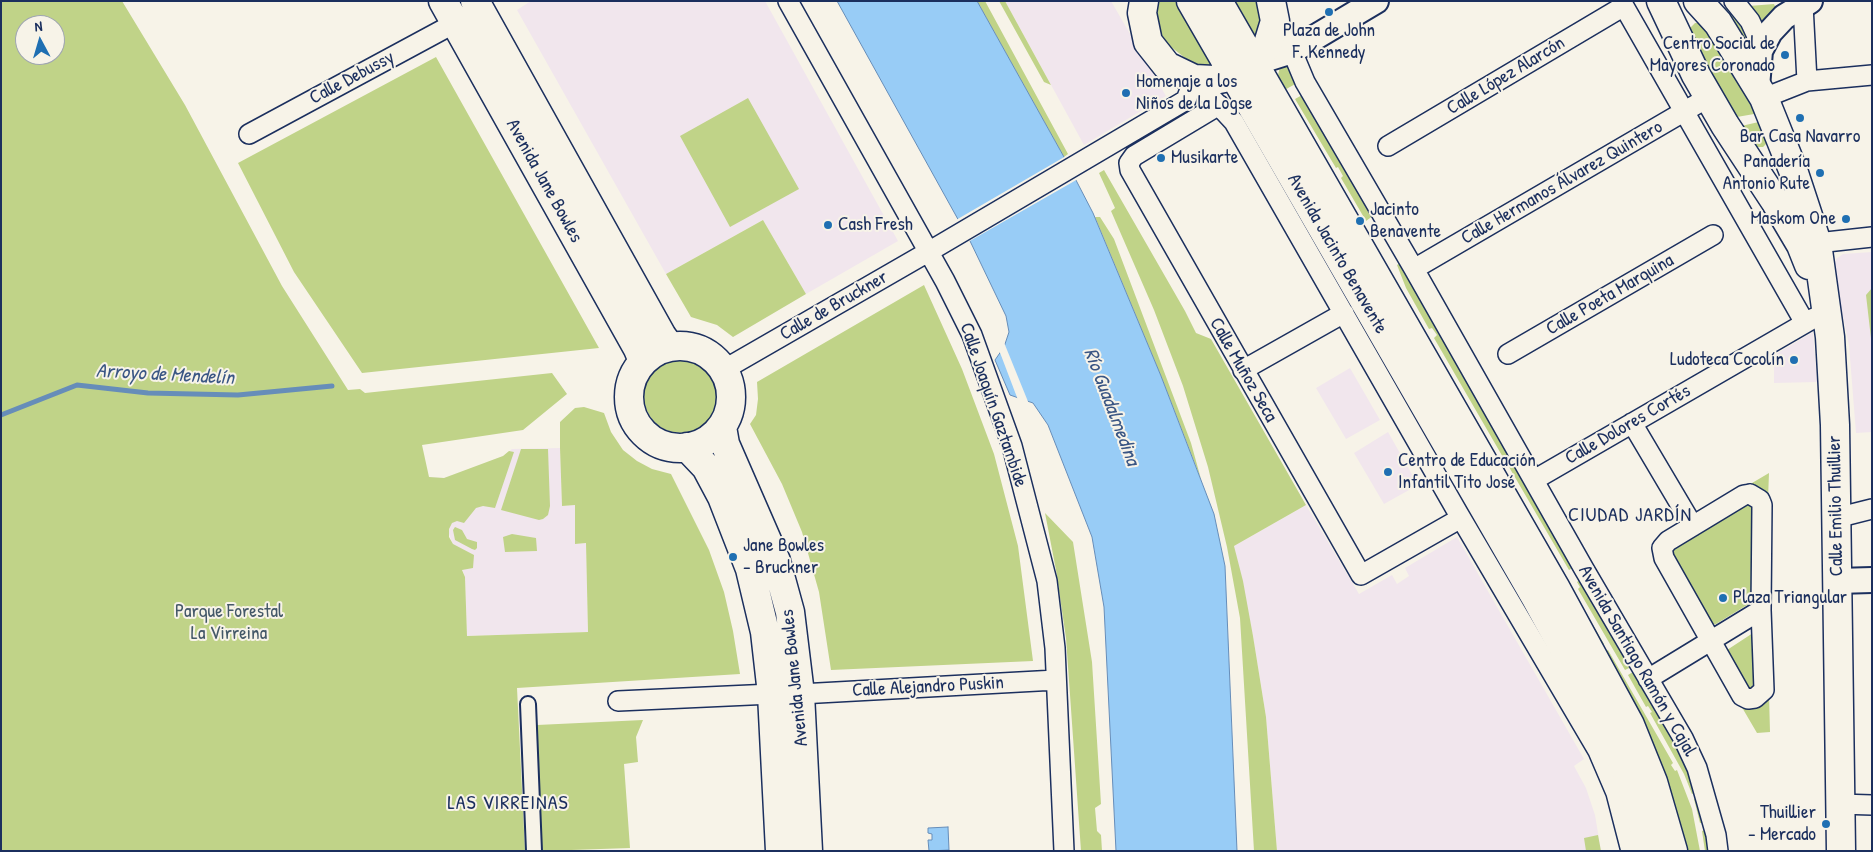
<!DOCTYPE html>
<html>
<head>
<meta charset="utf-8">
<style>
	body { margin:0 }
	#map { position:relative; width:1873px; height:852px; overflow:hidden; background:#f7f3e8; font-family:"Patrick Hand",sans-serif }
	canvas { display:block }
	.frame { position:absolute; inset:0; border:2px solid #1b2f5e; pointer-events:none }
	.north { position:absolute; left:15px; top:15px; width:50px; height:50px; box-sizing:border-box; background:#f7f3e8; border:1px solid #9fa5b1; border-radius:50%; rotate:354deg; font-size:14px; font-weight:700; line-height:20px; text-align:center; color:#1b2f5e }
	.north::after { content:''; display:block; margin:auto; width:18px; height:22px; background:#1f6fb2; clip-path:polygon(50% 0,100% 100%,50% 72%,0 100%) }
</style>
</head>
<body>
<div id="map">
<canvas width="1873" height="852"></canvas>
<div class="frame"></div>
<div class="north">N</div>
</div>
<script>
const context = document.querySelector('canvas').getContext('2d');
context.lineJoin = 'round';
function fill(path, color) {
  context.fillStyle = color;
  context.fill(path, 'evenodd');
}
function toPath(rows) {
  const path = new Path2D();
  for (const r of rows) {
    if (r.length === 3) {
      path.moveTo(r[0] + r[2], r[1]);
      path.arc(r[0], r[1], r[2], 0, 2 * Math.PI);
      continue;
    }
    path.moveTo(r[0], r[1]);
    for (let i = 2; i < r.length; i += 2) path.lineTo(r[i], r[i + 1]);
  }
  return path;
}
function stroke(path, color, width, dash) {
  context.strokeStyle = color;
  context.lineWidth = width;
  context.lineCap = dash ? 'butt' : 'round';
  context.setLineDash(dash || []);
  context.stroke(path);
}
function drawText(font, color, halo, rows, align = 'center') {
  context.font = font + ' "Patrick Hand",sans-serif';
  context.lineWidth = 4;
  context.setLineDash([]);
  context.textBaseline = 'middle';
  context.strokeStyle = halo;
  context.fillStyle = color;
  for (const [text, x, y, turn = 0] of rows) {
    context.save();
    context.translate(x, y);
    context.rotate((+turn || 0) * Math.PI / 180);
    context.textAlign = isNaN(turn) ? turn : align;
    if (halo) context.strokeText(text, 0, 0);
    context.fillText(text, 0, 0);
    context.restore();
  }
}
const built = toPath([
	[531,1,765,1,898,241,806,294,763,220,666,274,517,10],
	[1005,1,1111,1,1166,96,1084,145],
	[1872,252,1872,432,1856,433,1849,345,1833,269,1836,259,1843,254],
	[1813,332,1817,382,1774,383,1774,363,1771,357],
	[1350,368,1380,420,1346,439,1316,388],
	[1388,432,1418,485,1384,504,1354,453],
	[560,448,562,506,575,505,575,544,586,543,588,632,467,636,465,577,428,477,444,478,457,474,503,456,512,449],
	[1306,505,1359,594,1392,575,1397,584,1409,576,1405,568,1457,537,1584,759,1574,766,1586,788,1595,815,1601,851,1277,851,1266,717,1253,636,1234,546]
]);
const green = toPath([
	[1,1,122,1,185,105,282,286,348,390,360,389,365,393,552,373,567,394,523,430,422,445,429,477,444,478,503,456,509,451,514,452,495,508,483,506,476,508,464,523,457,521,452,523,449,529,449,537,453,544,474,555,473,568,462,570,465,577,467,636,588,632,586,543,575,544,575,505,562,506,560,448,560,422,575,408,584,407,604,413,611,432,623,450,637,461,652,469,671,474,709,550,724,592,733,631,740,674,517,688,525,851,1,851],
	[25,25,55,25,55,55,25,55],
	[977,1,985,1,1068,154,1064,157],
	[999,1,1005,1,1051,85,1044,82],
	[1153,1,1181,1,1212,65,1193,64,1171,47,1162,36,1157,22],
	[1228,1,1260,1,1262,13,1261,30,1256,41],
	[1774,4,1779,15,1764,29,1749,6],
	[1726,8,1733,10,1753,41,1748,53,1722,9],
	[1695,23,1703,23,1760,113,1731,118,1689,29],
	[436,57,599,348,362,373,294,272,238,163],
	[1285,62,1297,83,1281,92,1278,75,1280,67],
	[1304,94,1374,215,1366,221,1341,178,1343,176,1338,167,1336,168,1295,99],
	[748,98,799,189,730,227,680,136],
	[1763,121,1768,142,1763,147,1754,147,1737,127],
	[1104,170,1185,311,1196,333,1211,339,1306,505,1234,546,1243,581,1253,636,1266,717,1277,851,1254,851,1240,618,1227,547,1208,467,1183,386,1154,310,1111,211,1115,208,1099,173],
	[1095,217,1100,217,1114,239,1191,443,1201,479,1161,376],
	[763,220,806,294,733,337,717,325,691,317,666,274],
	[1400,263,1576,566,1569,570,1509,467,1511,465,1507,457,1504,459,1434,338,1437,335,1432,328,1429,329,1406,288,1397,265],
	[924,285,962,369,994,454,1018,546,1033,661,831,670,819,592,802,532,782,484,750,424,756,415,758,399,757,382],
	[1872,288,1872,347,1866,295],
	[681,396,37],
	[521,449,548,449,550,506,548,515,543,519,539,520,501,510],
	[1769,473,1768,499,1747,486],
	[1747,504,1752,506,1753,509,1752,602,1716,624,1711,625,1670,554,1671,548],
	[1045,513,1073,542,1092,662,1101,804,1095,808,1097,831,1101,835,1102,851,1081,851,1066,638,1056,570],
	[455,527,462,530,467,539,477,542,477,548,475,550,472,549,455,540,453,530],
	[512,534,536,538,537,551,505,552,503,537],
	[1583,578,1633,666,1625,670,1578,589,1580,587,1577,582],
	[1571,587,1604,644,1602,645,1606,651,1608,650,1673,763,1671,765,1675,771,1677,770,1692,809,1700,851,1681,851,1566,590],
	[1753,633,1754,683,1751,688,1747,687,1727,650],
	[1636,670,1678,742,1698,792,1692,794,1684,774,1650,713,1652,712,1648,706,1646,707,1628,675],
	[1769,695,1770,732,1757,733,1740,704],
	[643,720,636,737,638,762,624,764,630,848,542,851,537,725],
	[1700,797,1711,851,1705,851,1702,831,1705,830,1703,823,1700,823,1694,799],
	[1598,835,1601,851,1586,851,1584,838]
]);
const water = toPath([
	[837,1,977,1,1064,157,1093,213,1161,376,1214,514,1225,566,1237,851,1116,851,1104,607,1092,537,1048,425,1033,403,1010,395,995,360,1004,347,1009,332,1006,316,970,241,837,1],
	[948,827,949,850,929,851,928,840,932,840,932,834,928,833,928,828,948,827]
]);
const pier = toPath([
	[1066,156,1078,179,968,242,956,220],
	[1003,340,1029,404,1018,400,999,350]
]);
const stream = toPath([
	[1,415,77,385,148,393,238,395,332,386]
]);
const pedestrian = toPath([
	[528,704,534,851]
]);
const minor = toPath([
	[788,1,945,281,972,335,1012,446,1047,581,1055,648,1064,851],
	[1621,1,1805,323],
	[1734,1,1750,21,1756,34,1760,51],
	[1803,5,1807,81],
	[1275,21,1292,51,1305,82,1414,269,1584,569,1683,738,1697,768,1716,835,1718,851],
	[1764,98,1807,81,1872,75],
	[1219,105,1134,156,1129,163,1130,170,1361,575,1461,518],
	[249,134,455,23],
	[1388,146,1624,6],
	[1817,243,1872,237],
	[1414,269,1709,97],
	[1508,354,1713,235],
	[725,369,935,248,1186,100,1194,79,1234,122,1458,513,1598,751,1616,793,1631,851],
	[1243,370,1344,313],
	[1632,423,1693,526],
	[1534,480,1814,318],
	[1750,494,1760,500,1762,505,1761,610,1764,690,1755,698,1748,699,1742,696,1664,558,1662,548,1668,541,1744,495,1750,494],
	[1836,518,1872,509],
	[1648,679,1761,610],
	[800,694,1056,680],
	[618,701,772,694],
	[1839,804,1872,805]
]);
const tertiary = toPath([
	[1254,63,1292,51,1376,1],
	[1757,87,1760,51,1770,32,1784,17,1810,1],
	[1837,581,1872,580]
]);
const secondary = toPath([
	[443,1,638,349,643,361],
	[475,1,662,336,669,346],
	[1661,1,1696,75,1725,125,1775,201,1801,245,1809,265],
	[1698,1,1718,23,1764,98,1793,170,1817,243,1830,337,1835,425,1841,851],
	[680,397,51],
	[722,427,725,444,776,561,790,612,800,694,808,851],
	[687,447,706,467,722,497,750,569,765,632,772,694,780,851]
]);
const primary = toPath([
	[1144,1,1142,13,1148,42,1167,66,1194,79,1214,80,1234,76,1254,63,1268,44,1275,21,1271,1],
	[1191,1,1536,598,1610,733,1633,787,1650,851],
	[1218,1,1555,587,1630,725,1653,782,1673,851]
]);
const markers = [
	[1329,12,5,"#1f6fb2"],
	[1785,55,5,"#1f6fb2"],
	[1126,93,5,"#1f6fb2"],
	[1800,118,5,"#1f6fb2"],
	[1161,158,5,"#1f6fb2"],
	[1820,173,5,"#1f6fb2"],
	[1846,219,5,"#1f6fb2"],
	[1360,221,5,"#1f6fb2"],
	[828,225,5,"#1f6fb2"],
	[1794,360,5,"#1f6fb2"],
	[1388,472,5,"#1f6fb2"],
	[733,557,5,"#1f6fb2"],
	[1723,598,5,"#1f6fb2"],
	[1826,824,5,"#1f6fb2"]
];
const poiNames = [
	["Plaza de John",1329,31,"center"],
	["F. Kennedy",1329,53,"center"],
	["Centro Social de",1775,44,"right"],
	["Mayores Coronado",1775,66,"right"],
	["Homenaje a los",1136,82],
	["Niños de la Logse",1136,104],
	["Bar Casa Navarro",1800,137,"center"],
	["Musikarte",1171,158],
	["Panadería",1810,162,"right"],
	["Antonio Rute",1810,184,"right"],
	["Jacinto",1370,210],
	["Benavente",1370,232],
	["Maskom One",1836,219,"right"],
	["Cash Fresh",838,225],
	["Ludoteca Cocolín",1784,360,"right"],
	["Centro de Educación",1398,461],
	["Infantil Tito José",1398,483],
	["Jane Bowles",743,546],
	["- Bruckner",743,568],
	["Plaza Triangular",1733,598],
	["Thuillier",1816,813,"right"],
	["- Mercado",1816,835,"right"]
];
const streetNames = [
	["Calle López Alarcón",1506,76,-31],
	["Calle Debussy",352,78,-28],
	["Avenida Jane Bowles",544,181,61],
	["Calle Hermanos Álvarez Quintero",1562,183,-30],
	["Avenida Jacinto Benavente",1337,254,60],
	["Calle Poeta Marquina",1610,295,-30],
	["Calle de Bruckner",834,306,-30],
	["Calle Muñoz Seca",1243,370,60],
	["Calle Joaquín Gaztambide",993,405,71],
	["Calle Dolores Cortés",1628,425,-30],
	["Calle Emilio Thuillier",1836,506,-91],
	["Avenida Santiago Ramón y Cajal",1637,661,60],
	["Avenida Jane Bowles",795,678,-96],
	["Calle Alejandro Puskin",928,687,-3]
];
const parkNames = [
	["Parque Forestal",229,612],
	["La Virreina",229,634]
];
const waterNames = [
	["Arroyo de Mendelín",165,375,3],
	["Río Guadalmedina",1111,407,69]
];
const neighbourhoodNames = [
	["CIUDAD JARDÍN",1630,516],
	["LAS VIRREINAS",508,804]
];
fill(built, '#f1e6ed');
fill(green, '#c0d388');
fill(water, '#98ccf6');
stroke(water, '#668db9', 1);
fill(pier, '#f7f3e8');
stroke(stream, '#668db9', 5);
stroke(pedestrian, '#1b2f5e', 18);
stroke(minor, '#1b2f5e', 22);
stroke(tertiary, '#1b2f5e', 28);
stroke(secondary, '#1b2f5e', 31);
stroke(primary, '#1b2f5e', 31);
stroke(pedestrian, '#f7f3e8', 14);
stroke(minor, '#f7f3e8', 19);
stroke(tertiary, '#f7f3e8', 24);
stroke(secondary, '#f7f3e8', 28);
stroke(primary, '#f7f3e8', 28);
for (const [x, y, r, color] of markers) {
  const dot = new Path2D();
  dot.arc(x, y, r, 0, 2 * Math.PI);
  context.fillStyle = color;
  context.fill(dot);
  stroke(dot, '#f7f3e8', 2);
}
drawText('19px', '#1b2f5e', '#f7f3e8', poiNames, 'left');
drawText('19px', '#1b2f5e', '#f7f3e8', streetNames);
drawText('19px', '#445868', '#f7f3e8', parkNames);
drawText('italic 20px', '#3a5684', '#f7f3e8', waterNames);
context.letterSpacing = '1px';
drawText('20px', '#1b2f5e', '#f7f3e8', neighbourhoodNames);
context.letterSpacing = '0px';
</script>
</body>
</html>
